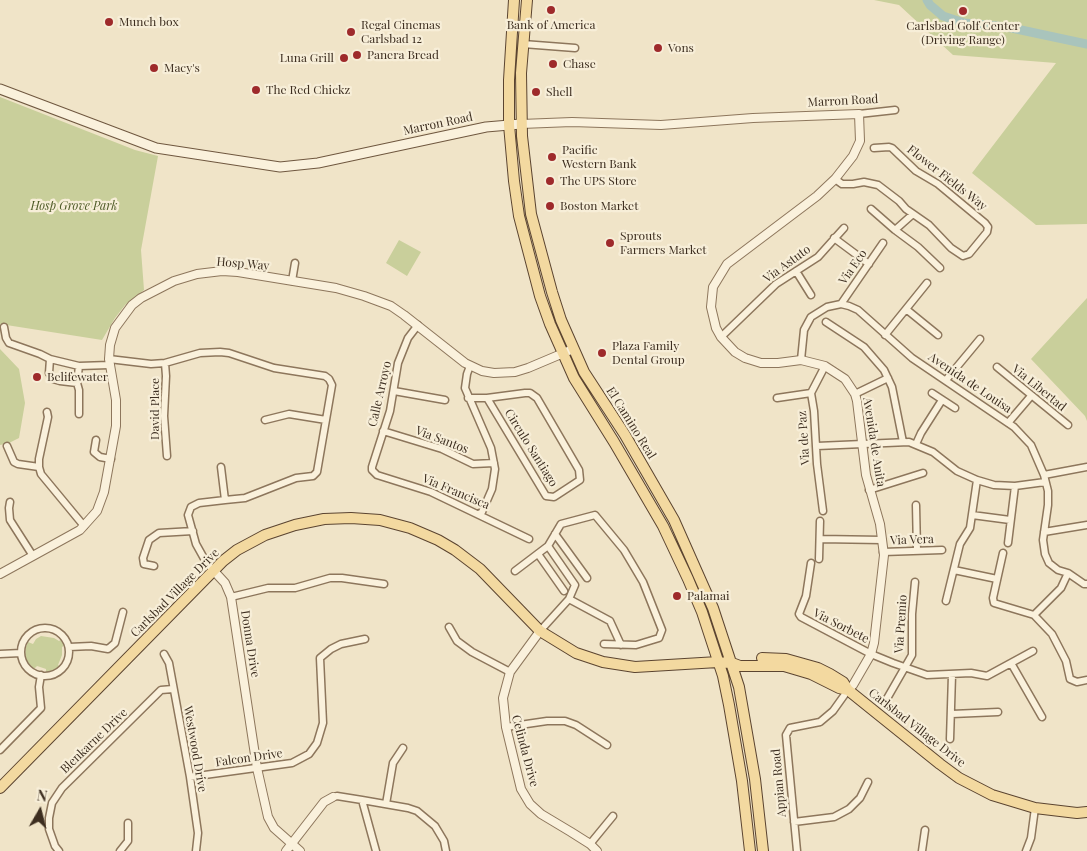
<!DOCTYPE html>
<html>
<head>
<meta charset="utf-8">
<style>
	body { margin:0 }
	#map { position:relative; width:1087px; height:851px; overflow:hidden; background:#f0e4c8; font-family:"Playfair Display",serif }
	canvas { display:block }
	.north { position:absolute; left:15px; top:786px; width:50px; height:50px; -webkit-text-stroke:4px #f7eed8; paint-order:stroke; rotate:8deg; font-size:14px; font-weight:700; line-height:20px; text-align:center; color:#3d2e20 }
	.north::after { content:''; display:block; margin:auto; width:18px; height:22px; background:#3d2e20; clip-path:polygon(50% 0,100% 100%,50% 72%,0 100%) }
</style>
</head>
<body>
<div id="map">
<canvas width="1087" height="851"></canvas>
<div class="north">N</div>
</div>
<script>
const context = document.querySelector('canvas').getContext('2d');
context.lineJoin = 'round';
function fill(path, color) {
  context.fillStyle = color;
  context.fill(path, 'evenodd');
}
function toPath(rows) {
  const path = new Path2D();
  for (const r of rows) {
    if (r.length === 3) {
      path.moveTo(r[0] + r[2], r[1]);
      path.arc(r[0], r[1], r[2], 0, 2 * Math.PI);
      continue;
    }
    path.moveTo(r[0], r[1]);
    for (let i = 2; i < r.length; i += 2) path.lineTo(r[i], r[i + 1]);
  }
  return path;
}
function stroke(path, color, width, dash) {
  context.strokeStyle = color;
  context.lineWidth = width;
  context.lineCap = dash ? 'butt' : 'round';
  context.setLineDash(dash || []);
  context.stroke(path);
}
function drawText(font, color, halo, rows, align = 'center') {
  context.font = font + ' "Playfair Display",serif';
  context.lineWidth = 4.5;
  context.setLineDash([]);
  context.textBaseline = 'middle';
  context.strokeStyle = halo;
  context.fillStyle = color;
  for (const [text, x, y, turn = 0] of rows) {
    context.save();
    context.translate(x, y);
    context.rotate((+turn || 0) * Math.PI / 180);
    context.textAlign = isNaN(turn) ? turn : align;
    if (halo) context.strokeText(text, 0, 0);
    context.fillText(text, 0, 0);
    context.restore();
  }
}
const green = toPath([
	[874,0,1087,0,1087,224,1036,225,972,173,1056,63,953,55,899,5],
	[0,97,135,150,158,156,141,250,144,290,125,305,115,318,102,340,0,324],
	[399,240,421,252,407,276,386,263],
	[1087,298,1087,421,1085,416,1031,359],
	[0,349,19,369,25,403,19,438,9,443,0,445],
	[41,636,54,638,59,641,62,639,65,645,62,647,62,655,58,665,61,667,58,670,51,673,46,674,46,669,37,666,33,670,28,665,25,657,26,647,28,642,33,644,36,639]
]);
const river = toPath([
	[927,0,930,5,943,16,964,23,1007,27,1087,44]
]);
const minor = toPath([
	[523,44,575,48],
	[859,114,895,110],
	[835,179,842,184,853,184,864,182,878,185,899,201,906,209,929,225,951,248,963,256,969,254,987,232,988,227,985,223,938,184,916,171,892,148,889,147,874,148],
	[871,209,895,230,918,247,940,268],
	[895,230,913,214],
	[834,238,869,264],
	[796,271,811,295],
	[292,281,295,263],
	[841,304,883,243],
	[906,309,938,335],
	[826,322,864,347,884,370,892,387,903,442],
	[418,325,408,338,398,363,390,411,372,467,372,470,377,475,431,492,529,539],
	[4,327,6,338,9,343,40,354,50,359,79,366,109,365],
	[885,335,927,283],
	[721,337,776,284,818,257,844,228],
	[50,359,49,373,53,379,60,381,77,383],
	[109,359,151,364,165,363,200,353,220,352,229,353,274,368,325,376,329,379,332,385,317,472,313,476,296,478,245,498,225,500],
	[801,360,804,330,811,317,827,307,841,304,849,306,858,310,912,358,1014,427,1031,445,1044,475,1048,491,1048,505,1043,540,1045,554,1049,563,1058,570,1068,573,1084,584,1087,584],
	[165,363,166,376,164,416,167,456],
	[79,366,77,383,79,390,79,414],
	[470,366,467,374,465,388,491,448,495,469,492,489,482,512,479,514],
	[997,367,1068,425],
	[946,380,980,339],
	[394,391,445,400],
	[525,393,530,393,537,398,579,470,580,480,554,497,546,496,487,398,525,393],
	[932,393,955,408],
	[855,394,888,378],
	[468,398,487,398],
	[777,398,811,393],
	[47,412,48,417,39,459,39,467,41,474,84,526],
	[265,420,289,414,326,420],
	[1008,423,1031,396],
	[383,431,442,449,473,464,494,463],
	[96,440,94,452,100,457,111,459],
	[916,444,921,433,942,400],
	[7,446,14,462,18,464,39,467],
	[817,446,909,442,933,452,957,471,977,480,994,485,1015,486,1045,482],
	[1044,475,1087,467],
	[869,490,923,473],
	[10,502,9,508,10,520,33,556],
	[916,505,917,551],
	[823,511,817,464,814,411,811,393,825,366],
	[972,515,1010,520],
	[1044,532,1087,525],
	[555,534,587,578],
	[820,539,882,540],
	[1008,543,1015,486],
	[548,546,575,585,569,599],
	[883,552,942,550],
	[1003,553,993,598,994,603,1034,615],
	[538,554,564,591],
	[819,559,820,521],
	[811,563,806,596,799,614,801,617,871,654,893,663,927,675,971,673,987,676,1033,651],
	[154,566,144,564,143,558,149,540,159,533,193,531],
	[213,570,206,562,196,544,188,515,191,507,199,503,225,500,221,467],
	[954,570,997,579],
	[515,571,548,546,561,524,595,515,624,550,643,582,662,630,659,638,636,645,604,644],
	[231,597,268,588,295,588,330,578,342,578,384,584],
	[946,601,960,544,970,528,977,480],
	[1034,615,1052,634,1066,661,1070,679,1077,682,1087,680],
	[1034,615,1061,588,1068,573],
	[449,627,457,641,472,652,510,672],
	[45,652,24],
	[540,631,569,599,610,621,621,645],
	[69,647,91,646,108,649,115,643,123,612],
	[0,654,21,653],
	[164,654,169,663,190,777,198,833,196,851],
	[1011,663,1042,717],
	[885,702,912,655,912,614,915,582],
	[952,714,998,712],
	[506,727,547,721,565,721,576,725,607,745],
	[950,739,952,675],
	[0,750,41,708,39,687,41,675],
	[190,777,292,763,309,754,317,743,323,723,320,658,331,649,341,644,365,639],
	[333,797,337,796,362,800,408,808,417,811,435,826,444,841,446,851],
	[362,800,376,851],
	[386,804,393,763,403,748],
	[794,822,834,817,849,809,860,798,868,782],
	[590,844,613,816],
	[59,851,55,846,49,829,49,818,52,803,62,788,161,690,173,689],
	[120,851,128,841,128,823],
	[797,851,786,735,790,728,820,722,833,711,848,690],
	[922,851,925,830],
	[1026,851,1031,838,1035,808]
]);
const tertiary = toPath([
	[521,124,572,122,661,125,753,118,859,114,860,141,853,156,835,179,817,196,727,264,713,287,711,307,716,328,721,337,735,352,745,358,761,363,778,363,801,360,825,366,845,379,855,394,857,401,866,475,880,524,884,555,874,643,871,654,853,685,848,690],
	[213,570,225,583,231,597,257,768,268,817,274,828,300,851],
	[0,574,80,530,97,511,104,492,116,426,116,400,109,359,110,345,115,328,132,305,141,298,174,281,197,274,222,271,238,272,336,288,364,296,391,306,404,315,465,363,482,371,494,373,515,372,528,368,573,349],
	[540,631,510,672,503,698,506,727,521,789,530,804,541,814,571,832,590,844,597,851],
	[286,851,324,802,333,797]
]);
const secondary = toPath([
	[0,89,156,148,280,167,318,163,486,127,521,124]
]);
const primary = toPath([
	[514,0,509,80,509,125,514,181,519,216,540,296,550,324,574,378,614,442,663,526,688,579,702,612,723,676,729,705,742,781,750,851],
	[527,0,521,73,522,136,531,214,552,292,561,320,584,372,625,435,674,520,713,608,739,687,755,779,763,851],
	[762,658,786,659,818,668,830,674,843,682,848,690,940,764,959,778,992,795,1035,808,1077,813,1087,812],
	[0,788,223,561,237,550,265,535,295,525,324,519,351,518,380,520,410,528,438,540,455,550,480,569,540,631,576,653,603,662,635,667,718,662,732,663,740,666,784,666,811,674,839,688,848,690]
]);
const markers = [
	[551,10,5,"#9e2a2b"],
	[963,11,5,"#9e2a2b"],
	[109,22,5,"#9e2a2b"],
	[351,32,5,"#9e2a2b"],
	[658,48,5,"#9e2a2b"],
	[357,55,5,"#9e2a2b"],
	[344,58,5,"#9e2a2b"],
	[553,64,5,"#9e2a2b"],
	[154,68,5,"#9e2a2b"],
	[256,90,5,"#9e2a2b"],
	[536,92,5,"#9e2a2b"],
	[552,157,5,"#9e2a2b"],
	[550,181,5,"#9e2a2b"],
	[550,206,5,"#9e2a2b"],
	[610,243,5,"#9e2a2b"],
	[602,353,5,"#9e2a2b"],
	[37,377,5,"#9e2a2b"],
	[677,596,5,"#9e2a2b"]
];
const poiNames = [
	["Munch box",119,22],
	["Regal Cinemas",361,25],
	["Carlsbad 12",361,39],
	["Bank of America",551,25,"center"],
	["Carlsbad Golf Center",963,26,"center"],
	["(Driving Range)",963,40,"center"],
	["Vons",668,48],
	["Panera Bread",367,55],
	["Luna Grill",334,58,"right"],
	["Chase",563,64],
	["Macy's",164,68],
	["The Red Chickz",266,90],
	["Shell",546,92],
	["Pacific",562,150],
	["Western Bank",562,164],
	["The UPS Store",560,181],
	["Boston Market",560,206],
	["Sprouts",620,236],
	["Farmers Market",620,250],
	["Plaza Family",612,346],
	["Dental Group",612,360],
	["Belifewater",47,377],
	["Palamai",687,596]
];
const streetNames = [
	["Marron Road",843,101,-3],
	["Marron Road",438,124,-12],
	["Flower Fields Way",947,178,38],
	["Hosp Way",243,264,5],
	["Via Astuto",787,264,-36],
	["Via Eco",853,267,-55],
	["Avenida de Louisa",970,383,34],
	["Via Libertad",1039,388,39],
	["Calle Arroyo",380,394,-77],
	["David Place",155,409,-90],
	["El Camino Real",631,423,58],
	["Via de Paz",804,438,-94],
	["Via Santos",442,440,21],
	["Avenida de Anita",874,442,81],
	["Circulo Santiago",531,448,58],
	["Via Francisca",456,492,23],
	["Via Vera",912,540,-2],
	["Carlsbad Village Drive",175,593,-45],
	["Via Premio",901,624,-86],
	["Via Sorbete",841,626,27],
	["Donna Drive",250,644,81],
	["Carlsbad Village Drive",917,728,38],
	["Blenkarne Drive",94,741,-44],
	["Westwood Drive",195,749,80],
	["Celinda Drive",525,751,75],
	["Falcon Drive",249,758,-8],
	["Appian Road",779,783,-95]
];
const parkNames = [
	["Hosp Grove Park",74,206]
];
fill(green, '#c9cf9b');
stroke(river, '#a9c4bc', 9);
stroke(minor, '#8d765c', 9);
stroke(tertiary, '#8d765c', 10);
stroke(secondary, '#6f573f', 11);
stroke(primary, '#5b4430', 12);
stroke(minor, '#faf1dc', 6);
stroke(tertiary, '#faf1dc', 8);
stroke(secondary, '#faf1dc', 9);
stroke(primary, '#f3d9a0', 10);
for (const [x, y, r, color] of markers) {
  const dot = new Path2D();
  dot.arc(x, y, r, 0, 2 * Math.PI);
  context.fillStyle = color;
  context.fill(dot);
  stroke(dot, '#f7eed8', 2);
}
drawText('12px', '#3d2e20', '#f7eed8', poiNames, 'left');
drawText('12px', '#3d2e20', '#f7eed8', streetNames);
drawText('italic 12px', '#4d5a26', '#f7eed8', parkNames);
</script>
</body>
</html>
